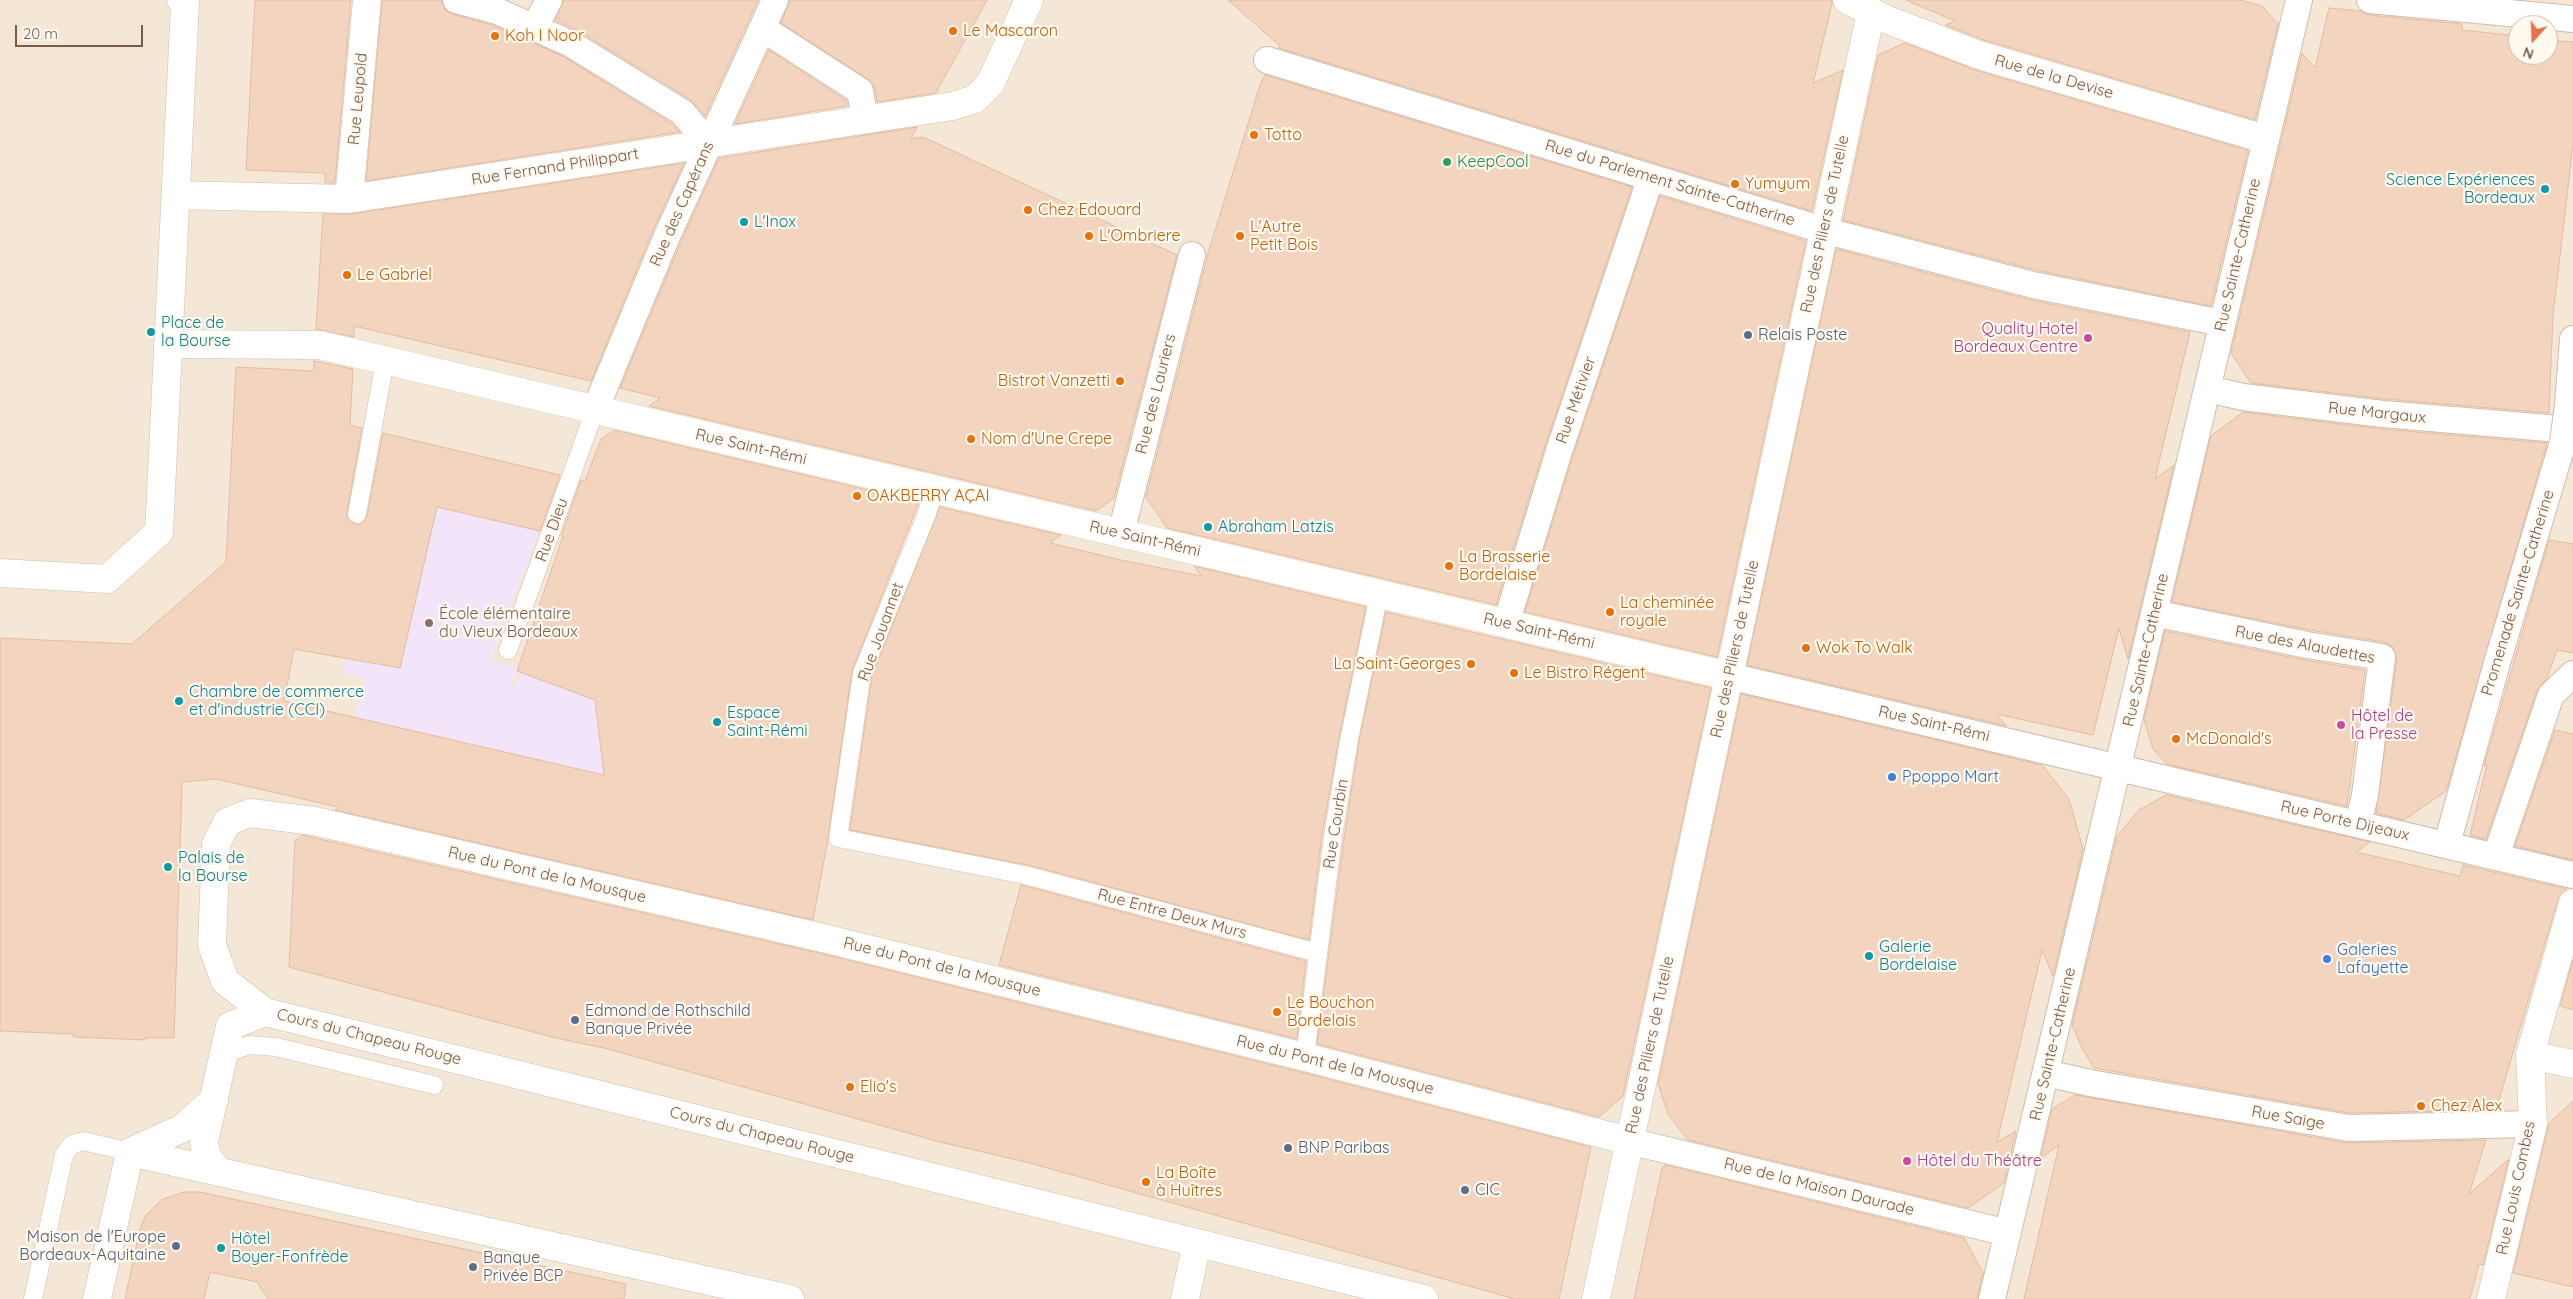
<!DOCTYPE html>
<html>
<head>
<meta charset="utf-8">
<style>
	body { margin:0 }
	#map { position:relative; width:2573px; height:1299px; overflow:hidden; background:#fdf5e8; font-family:Quicksand,sans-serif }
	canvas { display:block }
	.north { position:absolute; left:2508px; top:15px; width:50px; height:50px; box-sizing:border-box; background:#fff9ef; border:1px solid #c9baad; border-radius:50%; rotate:200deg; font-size:14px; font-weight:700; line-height:20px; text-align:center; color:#785b4b }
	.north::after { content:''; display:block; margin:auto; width:18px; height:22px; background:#e8704c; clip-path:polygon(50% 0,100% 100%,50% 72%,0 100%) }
	.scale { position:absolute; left:15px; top:25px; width:128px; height:22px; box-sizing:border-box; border:2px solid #785b4b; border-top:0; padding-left:6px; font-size:15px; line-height:18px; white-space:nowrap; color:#785b4b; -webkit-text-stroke:4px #fff9ef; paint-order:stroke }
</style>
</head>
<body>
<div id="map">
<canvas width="2573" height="1299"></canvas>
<div class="north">N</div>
<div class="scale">20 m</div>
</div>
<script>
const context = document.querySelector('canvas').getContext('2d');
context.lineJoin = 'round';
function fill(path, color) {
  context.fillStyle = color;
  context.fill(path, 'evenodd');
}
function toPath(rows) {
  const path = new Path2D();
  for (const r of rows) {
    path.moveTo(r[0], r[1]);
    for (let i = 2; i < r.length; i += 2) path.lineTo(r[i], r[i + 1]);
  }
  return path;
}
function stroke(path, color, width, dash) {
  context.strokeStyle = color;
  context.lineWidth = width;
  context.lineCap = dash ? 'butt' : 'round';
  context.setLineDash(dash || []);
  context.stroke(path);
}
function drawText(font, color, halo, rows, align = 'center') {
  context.font = font + ' Quicksand,sans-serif';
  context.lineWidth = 4.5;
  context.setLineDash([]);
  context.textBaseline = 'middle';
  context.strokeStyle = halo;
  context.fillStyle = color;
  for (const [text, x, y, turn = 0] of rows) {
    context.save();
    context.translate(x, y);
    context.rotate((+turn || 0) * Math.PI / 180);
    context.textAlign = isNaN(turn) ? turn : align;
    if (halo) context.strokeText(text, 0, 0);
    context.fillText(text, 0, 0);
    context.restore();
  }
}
const residential = toPath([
	[0,0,2573,0,2573,1299,0,1299],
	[2518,25,2548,25,2548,55,2518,55]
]);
const education = toPath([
	[397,436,560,475,491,659,518,668,511,688,515,688,522,670,608,704,624,774,402,823,329,805,365,679,343,673,343,668]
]);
const building = toPath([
	[255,0,351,0,335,183,325,183,325,173,246,170,255,0],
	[382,0,441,0,445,10,452,14,492,25,564,57,672,124,680,132,366,181,382,0],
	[564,0,758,0,705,116,690,99,579,31,555,20,564,0],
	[790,0,987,0,936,93,877,102,875,88,868,79,781,23,790,0],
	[1228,0,1832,0,1832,4,1813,83,1843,70,1812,211,1279,48,1280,46,1228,0],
	[1906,0,2240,0,2262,6,2278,24,2255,120,1984,40,1945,25,1955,21,1906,0],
	[2329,8,2360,11,2369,15,2462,24,2462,30,2518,36,2518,55,2548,55,2548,40,2573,42,2573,145,2553,315,2549,413,2385,399,2251,383,2231,353,2302,53,2315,68,2329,8],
	[1905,43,1975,70,2248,150,2211,306,2036,270,1843,220,1878,55,1905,43],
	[769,50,846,100,847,106,735,124,769,50],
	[1265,75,1632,187,1545,446,1496,605,1167,528,1146,497,1209,250,1260,85,1265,75],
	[917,127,911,139,923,137,1177,255,1114,498,1096,511,649,406,660,398,620,388,681,242,719,158,917,127],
	[684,163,653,230,591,381,354,326,354,337,316,329,323,214,351,214,684,163],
	[1660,196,1806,241,1717,657,1525,612,1573,456,1660,196],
	[1836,249,2030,300,2190,332,2155,479,2174,465,2128,659,2119,628,2093,735,1996,714,2007,726,1747,665,1836,249],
	[314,361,353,369,350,425,362,428,347,512,347,518,355,524,361,524,367,516,383,433,560,475,540,531,437,507,400,668,294,649,284,701,604,775,595,700,517,671,563,536,561,536,581,480,585,481,601,439,614,430,919,502,852,671,828,839,813,920,335,810,338,807,216,779,182,782,174,1038,145,1038,145,1040,74,1037,73,1034,0,1031,0,638,132,644,226,562,236,367,314,371,314,361],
	[2243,412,2381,429,2547,443,2446,791,2404,820,2376,813,2397,659,2392,646,2384,642,2310,630,2172,602,2211,436,2243,412],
	[940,507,1061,535,1050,543,1121,560,1201,576,1194,566,1366,607,1339,738,1322,835,1309,940,1028,865,850,830,872,676,940,507],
	[2549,540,2573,544,2573,653,2557,650,2547,678,2537,690,2486,839,2470,835,2487,764,2484,766,2549,540],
	[1386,612,1711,688,1623,1096,1599,1117,1317,1044,1344,838,1359,742,1386,612],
	[2165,631,2304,660,2365,670,2347,806,2167,764,2153,749,2144,719,2165,631],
	[1741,694,2042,765,2069,799,2083,849,2053,976,2042,950,1997,1142,2016,1131,2004,1183,1968,1208,1688,1140,1668,1114,1658,1084,1741,694],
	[2555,730,2573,734,2573,860,2515,846,2555,730],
	[2166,795,2370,842,2356,852,2460,876,2463,865,2567,889,2558,899,2496,1110,2350,1113,2094,1068,2082,1048,2072,1025,2117,836,2139,810,2166,795],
	[302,835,819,953,1301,1072,1591,1147,1559,1299,1515,1299,1026,1162,940,1142,608,1049,556,1038,289,967,295,841,302,835],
	[1021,885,1306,961,1297,1039,999,965,1021,885],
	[2573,960,2573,1010,2560,1006,2573,960],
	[2075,1095,2347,1143,2486,1140,2469,1194,2509,1159,2483,1265,2479,1264,2470,1299,2024,1299,2059,1145,2041,1158,2052,1109,2075,1095],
	[2573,1101,2573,1287,2513,1273,2549,1123,2573,1101],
	[1666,1165,1964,1238,1983,1273,1977,1299,1634,1299,1662,1168,1666,1165],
	[184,1192,200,1192,626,1284,624,1299,268,1299,257,1282,210,1272,204,1299,125,1299,140,1229,145,1216,161,1200,184,1192]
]);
const service = toPath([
	[933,490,927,514,862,673,838,838,1025,875,1318,953],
	[357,514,385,361],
	[508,650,595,410],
	[224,1054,249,1045,276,1047,434,1085],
	[1305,1057,1333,836,1349,740,1379,594],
	[33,1299,64,1155,71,1145,83,1141,130,1152]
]);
const pedestrian = toPath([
	[456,0,497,11,571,44,682,112,709,144],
	[2370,0,2573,19],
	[534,28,549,0],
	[762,28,860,91,865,120],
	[1267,60,1823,230,2033,285,2222,323],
	[2208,389,2243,397,2383,414,2548,428],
	[2568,405,2573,339],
	[595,410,667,236,775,0],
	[1121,533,1192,255],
	[2154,613,2307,645,2382,657,2365,795,2358,824],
	[1506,624,1559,451,1651,177],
	[1729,676,2573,875],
	[2447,844,2497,663,2563,442],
	[2496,856,2551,695,2573,674],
	[2046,1073,2090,1083,2349,1128,2533,1124],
	[1629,1141,2008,1233],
	[1992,1299,2299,0]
]);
const minor = toPath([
	[1847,0,1888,20,1979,55,2265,139],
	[176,195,349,199,953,106,975,99,990,84,1029,0],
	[349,199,367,0],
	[168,344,320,345,1729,676],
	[0,573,107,579,159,532,185,4,181,0],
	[265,1012,225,981,212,945,216,844,227,822,250,813,314,821,823,938,1305,1057,1629,1141],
	[2530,1055,2573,1064],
	[130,1152,790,1299],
	[130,1152,183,1128,214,1100],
	[219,1172,207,1157,204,1142,230,1026,265,1012,1424,1299],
	[97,1299,130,1152],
	[1185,1299,1197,1243],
	[1596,1299,1871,12],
	[2491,1299,2533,1124,2530,1055,2573,903]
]);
const pedestrianBridge = toPath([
	[2563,442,2568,405]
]);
const markers = [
	[953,31,5,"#e8710a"],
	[495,36,5,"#e8710a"],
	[1254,135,5,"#e8710a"],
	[1447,162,5,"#2e9e5b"],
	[1735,184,5,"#e8710a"],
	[2545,189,5,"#0f9aa8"],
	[1028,210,5,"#e8710a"],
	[744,222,5,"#0f9aa8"],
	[1089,236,5,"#e8710a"],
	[1240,236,5,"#e8710a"],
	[347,275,5,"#e8710a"],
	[151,332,5,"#0f9aa8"],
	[1748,335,5,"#5c6f8a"],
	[2088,338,5,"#d1479c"],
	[1120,381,5,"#e8710a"],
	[971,439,5,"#e8710a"],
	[857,496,5,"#e8710a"],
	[1208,527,5,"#0f9aa8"],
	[1449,566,5,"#e8710a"],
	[1610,612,5,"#e8710a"],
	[429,623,5,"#8d6e63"],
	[1806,648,5,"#e8710a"],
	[1471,664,5,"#e8710a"],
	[1514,673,5,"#e8710a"],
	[179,701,5,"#0f9aa8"],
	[717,722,5,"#0f9aa8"],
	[2341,725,5,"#d1479c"],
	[2176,739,5,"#e8710a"],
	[1892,777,5,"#3f7fe0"],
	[168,867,5,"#0f9aa8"],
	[1869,956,5,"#0f9aa8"],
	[2327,959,5,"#3f7fe0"],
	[1277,1012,5,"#e8710a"],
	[575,1020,5,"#5c6f8a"],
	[850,1087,5,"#e8710a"],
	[2421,1106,5,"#e8710a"],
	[1288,1148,5,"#5c6f8a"],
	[1907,1161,5,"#d1479c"],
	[1146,1182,5,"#e8710a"],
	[1465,1190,5,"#5c6f8a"],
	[176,1246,5,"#5c6f8a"],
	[221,1248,5,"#0f9aa8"],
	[473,1267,5,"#5c6f8a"]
];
const foodNames = [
	["Le Mascaron",963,31],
	["Koh I Noor",505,36],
	["Totto",1264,135],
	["Yumyum",1745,184],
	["Chez Edouard",1038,210],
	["L'Autre",1250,227],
	["Petit Bois",1250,245],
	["L'Ombriere",1099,236],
	["Le Gabriel",357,275],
	["Bistrot Vanzetti",1110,381,"right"],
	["Nom d'Une Crepe",981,439],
	["OAKBERRY AÇAI",867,496],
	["La Brasserie",1459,557],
	["Bordelaise",1459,575],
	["La cheminée",1620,603],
	["royale",1620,621],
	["Wok To Walk",1816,648],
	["La Saint-Georges",1461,664,"right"],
	["Le Bistro Régent",1524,673],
	["McDonald's",2186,739],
	["Le Bouchon",1287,1003],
	["Bordelais",1287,1021],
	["Elio's",860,1087],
	["Chez Alex",2431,1106],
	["La Boîte",1156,1173],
	["à Huîtres",1156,1191]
];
const streetNames = [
	["Rue de la Devise",2054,77,16],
	["Rue Leupold",358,99,-85],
	["Rue Fernand Philippart",555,167,-9],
	["Rue du Parlement Sainte-Catherine",1670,183,17],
	["Rue des Capérans",682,204,-66],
	["Rue des Piliers de Tutelle",1825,224,-78],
	["Rue Sainte-Catherine",2238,255,-77],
	["Rue des Lauriers",1156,394,-76],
	["Rue Métivier",1576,400,-71],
	["Rue Margaux",2377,413,6],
	["Rue Saint-Rémi",751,447,13],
	["Rue Dieu",552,530,-70],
	["Rue Saint-Rémi",1145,539,13],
	["Promenade Sainte-Catherine",2518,593,-73],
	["Rue Saint-Rémi",1539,631,13],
	["Rue Jouannet",881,632,-70],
	["Rue des Alaudettes",2305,645,11],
	["Rue des Piliers de Tutelle",1735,649,-78],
	["Rue Sainte-Catherine",2146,650,-77],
	["Rue Saint-Rémi",1934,724,13],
	["Rue Porte Dijeaux",2345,821,13],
	["Rue Courbin",1336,824,-81],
	["Rue du Pont de la Mousque",547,875,13],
	["Rue Entre Deux Murs",1172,914,15],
	["Rue du Pont de la Mousque",942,967,14],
	["Cours du Chapeau Rouge",369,1037,14],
	["Rue Sainte-Catherine",2053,1044,-77],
	["Rue des Piliers de Tutelle",1650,1045,-78],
	["Rue du Pont de la Mousque",1335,1065,14],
	["Rue Saige",2288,1118,10],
	["Cours du Chapeau Rouge",762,1135,14],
	["Rue de la Maison Daurade",1819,1187,14],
	["Rue Louis Combes",2516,1188,-78]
];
const leisureNames = [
	["KeepCool",1457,162]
];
const cultureNames = [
	["Science Expériences",2535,180,"right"],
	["Bordeaux",2535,198,"right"],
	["L'Inox",754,222],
	["Place de",161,323],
	["la Bourse",161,341],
	["Abraham Latzis",1218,527],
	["Chambre de commerce",189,692],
	["et d'industrie (CCI)",189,710],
	["Espace",727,713],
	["Saint-Rémi",727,731],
	["Palais de",178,858],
	["la Bourse",178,876],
	["Galerie",1879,947],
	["Bordelaise",1879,965],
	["Hôtel",231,1239],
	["Boyer-Fonfrède",231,1257]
];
const hotelNames = [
	["Quality Hotel",2078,329,"right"],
	["Bordeaux Centre",2078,347,"right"],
	["Hôtel de",2351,716],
	["la Presse",2351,734],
	["Hôtel du Théâtre",1917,1161]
];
const serviceNames = [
	["Relais Poste",1758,335],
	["Edmond de Rothschild",585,1011],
	["Banque Privée",585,1029],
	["BNP Paribas",1298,1148],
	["CIC",1475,1190],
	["Maison de l'Europe",166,1237,"right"],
	["Bordeaux-Aquitaine",166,1255,"right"],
	["Banque",483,1258],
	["Privée BCP",483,1276]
];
const educationNames = [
	["École élémentaire",439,614],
	["du Vieux Bordeaux",439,632]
];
const shopNames = [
	["Ppoppo Mart",1902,777],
	["Galeries",2337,950],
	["Lafayette",2337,968]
];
fill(residential, '#f5e7d6');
fill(education, '#f2e5fa');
fill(building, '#f3d4bf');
stroke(building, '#e6bb9f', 1);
stroke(service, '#cfbdad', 19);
stroke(pedestrian, '#cfbdad', 28);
stroke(minor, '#cfbdad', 29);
stroke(service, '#fff', 18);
stroke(pedestrian, '#fff', 26);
stroke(minor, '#fff', 28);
stroke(pedestrianBridge, '#cfbdad', 28, []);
stroke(pedestrianBridge, '#fff', 26);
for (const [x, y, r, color] of markers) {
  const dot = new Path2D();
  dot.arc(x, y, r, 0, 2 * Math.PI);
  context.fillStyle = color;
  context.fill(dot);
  stroke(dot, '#fff9ef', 2);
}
drawText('16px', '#c56008', '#fff9ef', foodNames, 'left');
drawText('16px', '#785b4b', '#fff9ef', streetNames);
drawText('16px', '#27864d', '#fff9ef', leisureNames, 'left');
drawText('16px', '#0d838f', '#fff9ef', cultureNames, 'left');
drawText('16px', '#b23c85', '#fff9ef', hotelNames, 'left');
drawText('16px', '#4e5e75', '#fff9ef', serviceNames, 'left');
drawText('16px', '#785e54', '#fff9ef', educationNames, 'left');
drawText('16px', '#366cbe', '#fff9ef', shopNames, 'left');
</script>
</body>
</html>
